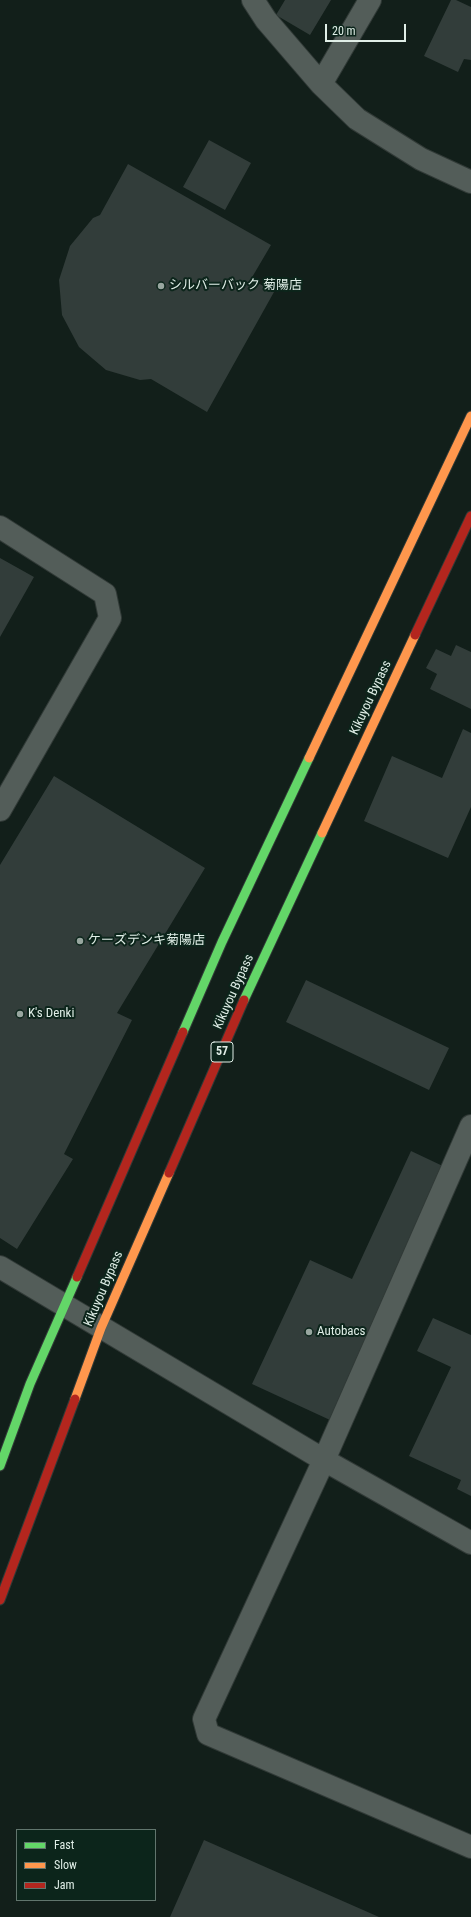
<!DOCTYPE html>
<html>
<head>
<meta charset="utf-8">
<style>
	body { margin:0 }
	#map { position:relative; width:471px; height:1917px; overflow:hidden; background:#121f1a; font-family:"Roboto Condensed",sans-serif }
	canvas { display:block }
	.legend { position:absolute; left:16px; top:1829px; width:140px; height:72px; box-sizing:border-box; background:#0c251b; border:1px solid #61756d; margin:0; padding:5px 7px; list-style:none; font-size:12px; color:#e0eee7 }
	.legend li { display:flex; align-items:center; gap:8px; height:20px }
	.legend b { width:20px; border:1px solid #61756d }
	.scale { position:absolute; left:325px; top:24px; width:81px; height:18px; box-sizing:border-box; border:2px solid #e0eee7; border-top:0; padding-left:5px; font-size:12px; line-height:14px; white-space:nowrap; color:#e0eee7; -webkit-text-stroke:3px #0c251b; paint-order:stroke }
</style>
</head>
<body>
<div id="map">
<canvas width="471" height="1917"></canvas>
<ul class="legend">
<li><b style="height:5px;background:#63d668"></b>Fast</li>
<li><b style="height:5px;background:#ff974d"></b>Slow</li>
<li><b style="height:5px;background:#b3261e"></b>Jam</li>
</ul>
<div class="scale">20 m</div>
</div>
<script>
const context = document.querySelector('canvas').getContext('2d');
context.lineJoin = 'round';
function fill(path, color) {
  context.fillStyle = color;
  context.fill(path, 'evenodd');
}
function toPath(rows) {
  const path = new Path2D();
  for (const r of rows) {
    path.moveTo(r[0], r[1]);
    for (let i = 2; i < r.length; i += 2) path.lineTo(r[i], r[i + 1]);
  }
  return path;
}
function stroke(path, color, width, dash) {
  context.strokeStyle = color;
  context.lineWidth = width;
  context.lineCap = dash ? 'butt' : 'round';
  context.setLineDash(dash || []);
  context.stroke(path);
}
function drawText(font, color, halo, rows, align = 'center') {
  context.font = font + ' "Roboto Condensed","Noto Sans JP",sans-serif';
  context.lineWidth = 4;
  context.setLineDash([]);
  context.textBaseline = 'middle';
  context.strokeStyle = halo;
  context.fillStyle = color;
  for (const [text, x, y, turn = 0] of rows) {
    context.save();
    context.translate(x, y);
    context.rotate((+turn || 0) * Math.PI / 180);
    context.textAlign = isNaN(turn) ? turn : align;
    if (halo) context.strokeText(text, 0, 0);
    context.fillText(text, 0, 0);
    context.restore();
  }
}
const building = toPath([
	[285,0,331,0,310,35,276,15],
	[451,0,456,0,471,7,471,60,464,59,458,72,424,56],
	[209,140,251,163,225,210,183,187],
	[128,164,271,245,251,279,274,292,207,412,151,379,140,380,106,370,79,347,62,315,59,280,70,246,93,218,100,215],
	[0,558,34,577,0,637],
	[456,645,471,652,471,709,430,689,437,674,426,668,436,649,451,656],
	[463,729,471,733,471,807,448,858,364,821,392,756,442,778],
	[54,776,205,868,117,1013,132,1020,64,1154,73,1159,17,1249,0,1238,0,865],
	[306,980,449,1048,429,1090,286,1022],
	[411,1151,447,1168,330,1420,252,1384,310,1260,352,1279],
	[433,1318,471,1335,471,1496,457,1489,461,1480,409,1456,451,1367,417,1351],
	[204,1840,379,1917,170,1917]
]);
const street = toPath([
	[253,0,266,20,321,84,357,119,421,159,471,182],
	[321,84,370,0],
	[0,527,105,594,110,618,0,810],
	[471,1126,324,1460,204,1719,208,1734,471,1847],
	[0,1267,324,1460,471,1543]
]);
const fast = toPath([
	[244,1000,322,833],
	[183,1032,222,942,309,758],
	[0,1466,30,1384,77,1277]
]);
const slow = toPath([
	[309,758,471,416],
	[322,833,415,635],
	[75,1399,101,1328,169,1173]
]);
const jam = toPath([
	[415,635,471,516],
	[169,1173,244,1000],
	[77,1277,183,1032],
	[0,1600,75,1399]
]);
const markers = [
	[161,286,4,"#98a69f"],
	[80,941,4,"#98a69f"],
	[20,1014,4,"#98a69f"],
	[309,1332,4,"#98a69f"]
];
const shields = [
	[222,1052,22]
];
const shieldNames = [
	["57",222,1052]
];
const poiNames = [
	["シルバーバック 菊陽店",169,286],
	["ケーズデンキ菊陽店",88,941],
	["K's Denki",28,1014],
	["Autobacs",317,1332]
];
const streetNames = [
	["Kikuyou Bypass",371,698,-65],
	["Kikuyou Bypass",234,992,-66],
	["Kikuyou Bypass",104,1289,-67]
];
fill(building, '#323d3a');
stroke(street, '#313a37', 24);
stroke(fast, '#313a37', 11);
stroke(slow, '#313a37', 11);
stroke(jam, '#313a37', 11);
stroke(street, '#535d59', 22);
stroke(fast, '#63d668', 9);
stroke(slow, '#ff974d', 9);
stroke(jam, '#b3261e', 9);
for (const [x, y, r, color] of markers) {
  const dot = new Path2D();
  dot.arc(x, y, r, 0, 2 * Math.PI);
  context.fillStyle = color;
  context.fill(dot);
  stroke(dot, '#0c251b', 1.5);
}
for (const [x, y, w] of shields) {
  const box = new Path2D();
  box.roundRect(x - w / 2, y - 10, w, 20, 3);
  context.fillStyle = '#0c251b';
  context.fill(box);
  stroke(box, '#e0eee7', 1);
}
drawText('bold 12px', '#e0eee7', null, shieldNames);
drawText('13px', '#e0eee7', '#0c251b', poiNames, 'left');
drawText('13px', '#e0eee7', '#0c251b', streetNames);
</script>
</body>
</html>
